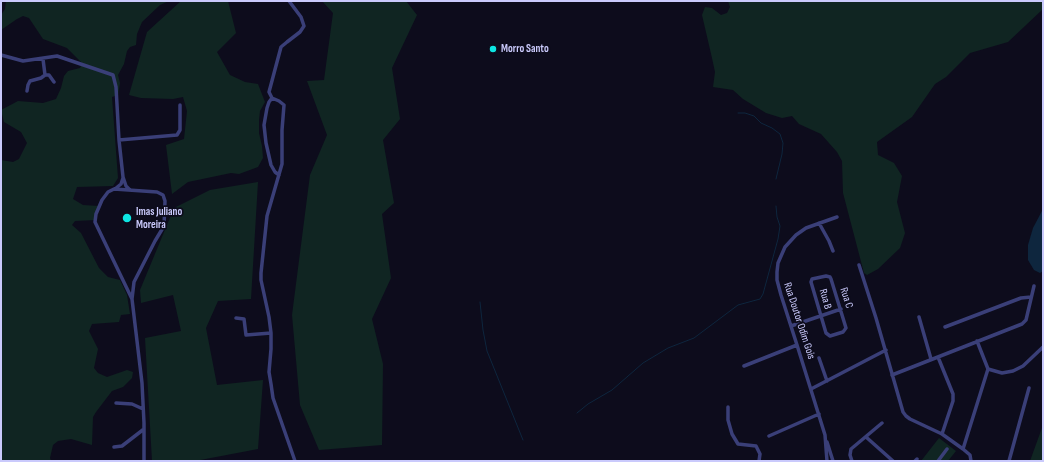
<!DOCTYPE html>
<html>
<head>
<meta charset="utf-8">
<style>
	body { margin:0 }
	#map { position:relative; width:1044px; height:462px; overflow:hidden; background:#0d0c1c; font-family:"Sofia Sans Condensed",sans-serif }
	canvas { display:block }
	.frame { position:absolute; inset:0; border:2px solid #cacafc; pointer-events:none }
</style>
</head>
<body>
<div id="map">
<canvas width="1044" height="462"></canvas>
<div class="frame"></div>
</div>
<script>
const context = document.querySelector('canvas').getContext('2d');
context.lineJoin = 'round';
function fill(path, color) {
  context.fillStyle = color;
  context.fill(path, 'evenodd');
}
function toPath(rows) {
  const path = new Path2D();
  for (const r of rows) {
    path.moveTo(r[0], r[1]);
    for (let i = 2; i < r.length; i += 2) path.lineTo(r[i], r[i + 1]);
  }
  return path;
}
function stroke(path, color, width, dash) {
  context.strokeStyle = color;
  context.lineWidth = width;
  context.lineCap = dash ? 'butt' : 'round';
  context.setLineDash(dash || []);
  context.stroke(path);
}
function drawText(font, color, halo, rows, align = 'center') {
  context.font = font + ' "Sofia Sans Condensed",sans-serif';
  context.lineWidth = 3.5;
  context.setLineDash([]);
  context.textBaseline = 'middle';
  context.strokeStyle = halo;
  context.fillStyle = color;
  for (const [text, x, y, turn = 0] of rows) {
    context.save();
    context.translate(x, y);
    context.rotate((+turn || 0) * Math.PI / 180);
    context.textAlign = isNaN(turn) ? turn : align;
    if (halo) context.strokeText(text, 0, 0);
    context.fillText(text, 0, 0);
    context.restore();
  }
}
const green = toPath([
	[6,1,169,1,160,5,142,22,137,34,136,45,130,47,127,51,124,64,118,75,120,83,118,95,112,97,118,178,113,186,77,187,73,199,83,205,99,206,96,220,75,221,72,225,81,233,99,268,108,277,120,280,127,295,130,314,121,315,119,322,92,324,89,331,98,349,94,368,98,373,107,377,127,370,133,372,132,378,123,387,112,391,96,412,93,417,92,445,71,439,58,441,53,445,50,458,51,461,1,461,1,160,13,162,19,159,27,143,21,132,4,122,1,110,18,101,43,103,56,99,61,88,64,76,68,71,80,68,82,63,67,48,43,39,29,18,23,16,17,19,1,30,1,15,5,9],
	[181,1,228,1,236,33,217,52,230,75,245,82,258,84,265,102,260,111,259,120,259,133,262,146,263,158,258,167,239,174,231,173,188,182,172,194,166,145,184,139,187,111,183,97,173,99,141,98,129,95,147,32],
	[322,1,406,1,417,15,392,68,400,119,383,140,394,203,382,214,391,278,372,319,383,364,382,445,319,450,300,405,292,315,310,175,327,135,307,81,324,80,333,13],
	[728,1,1043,1,1043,9,1008,42,970,53,946,77,935,84,912,117,877,142,878,155,894,163,902,176,897,202,905,233,900,248,878,269,867,275,864,273,843,193,842,161,837,152,821,134,799,124,792,116,782,118,766,113,743,99,733,90,713,87,715,72,712,58,702,15,705,7,712,8,721,15,727,13,730,7],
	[258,182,251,299,218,301,206,328,217,385,263,380,258,449,195,461,152,461,145,338,181,331,173,295,141,303,140,290,174,208,210,190],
	[1043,425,1043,461,1030,461],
	[939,438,956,451,948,461,921,461]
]);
const water = toPath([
	[1043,209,1043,271,1040,273,1034,270,1028,260,1028,245,1033,228]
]);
const stream = toPath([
	[738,113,745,113,754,116,761,123,772,128,780,134,783,143,782,154,776,179],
	[480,302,483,330,487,351,523,440],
	[577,413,588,404,612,390,643,363,668,348,694,338,738,305,760,299,763,294,778,239,780,226,777,217,776,206]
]);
const street = toPath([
	[289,1,301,17,304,26,300,32,287,42,281,47,269,92,272,98,279,101,284,105,282,130,282,164,267,216,261,273,261,280,269,317,271,333,271,349,269,372,271,384,273,398,295,461],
	[1,55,23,61,57,56,113,75,116,87,119,140,123,177,126,186,130,190],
	[43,59,45,75],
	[27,91,28,85,30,81,41,78,45,75,49,75,54,82],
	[272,98,269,102,267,108,264,125,266,143,271,165,275,172,279,175],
	[119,140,177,135,180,130,180,105],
	[115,189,121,184,123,178],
	[819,223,829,241,833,251],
	[859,265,876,318,903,412,906,416,910,419,942,434,963,449,970,455,971,461],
	[826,276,830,277,831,279,846,328,843,332,830,336,826,333,811,282,812,279,826,276],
	[132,299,134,282,155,241,164,226,165,201,163,195,157,192,114,189,108,192,102,200,96,214,95,222,132,299,142,383,144,423,144,461],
	[919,317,931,359],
	[236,318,244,319,246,335,271,333],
	[791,326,841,309],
	[945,327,1021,298,1031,297],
	[938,357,953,394,953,401,942,434],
	[819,358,827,381],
	[744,366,797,345],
	[988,369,1002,373,1013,371,1023,366,1043,347],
	[892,375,1022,324,1026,320,1034,286],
	[811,389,886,350],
	[116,403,132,404,143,409],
	[728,407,728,420,732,434,738,444,756,446,760,454,759,461],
	[769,436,819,414],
	[866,437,893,461],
	[827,442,833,461],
	[114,447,122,446,144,429],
	[963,449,988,369,977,341],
	[827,461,825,435,797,345,781,295,777,280,777,272,778,263,785,247,796,235,806,228,837,217],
	[852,461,850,455,851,449,882,423],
	[915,461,917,459],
	[938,461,947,449],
	[1009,461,1029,388]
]);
const markers = [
	[493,49,4,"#0de5e2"],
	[127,218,5,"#0de5e2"]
];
const poiNames = [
	["Morro Santo",501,49],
	["Imas Juliano",136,212],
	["Moreira",136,225]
];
const streetNames = [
	["Rua C",846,298,73],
	["Rua B",825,299,74],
	["Rua Doutor Odim Gois",799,321,72]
];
fill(green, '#102522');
fill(water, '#0e263e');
stroke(stream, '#0e263e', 1);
stroke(street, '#3a3f78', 3.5);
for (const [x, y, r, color] of markers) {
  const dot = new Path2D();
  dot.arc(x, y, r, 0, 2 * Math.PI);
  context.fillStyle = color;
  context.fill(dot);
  stroke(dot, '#0d0c1c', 1.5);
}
drawText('bold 11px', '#cacafc', '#0d0c1c', poiNames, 'left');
drawText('11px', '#cacafc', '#0d0c1c', streetNames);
</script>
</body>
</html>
